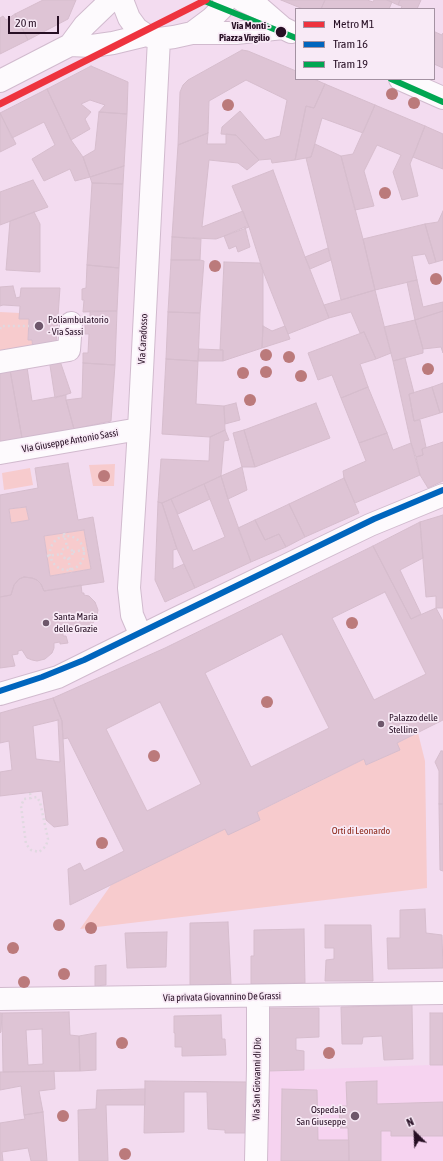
<!DOCTYPE html>
<html>
<head>
<meta charset="utf-8">
<style>
	body { margin:0 }
	#map { position:relative; width:443px; height:1161px; overflow:hidden; background:#f3dcf0; font-family:"Asap Condensed",sans-serif }
	canvas { display:block }
	.legend { position:absolute; left:295px; top:8px; width:140px; height:72px; box-sizing:border-box; background:#f8eaf6; border:1px solid #a492a2; margin:0; padding:5px 7px; list-style:none; font-size:12px; color:#270f24 }
	.legend li { display:flex; align-items:center; gap:8px; height:20px }
	.legend b { width:20px; border:1px solid #a492a2 }
	.north { position:absolute; left:395px; top:1113px; width:40px; height:40px; -webkit-text-stroke:3px #f8eaf6; paint-order:stroke; rotate:336deg; font-size:11px; font-weight:700; line-height:16px; text-align:center; color:#270f24 }
	.north::after { content:''; display:block; margin:auto; width:14px; height:18px; background:#270f24; clip-path:polygon(50% 0,100% 100%,50% 72%,0 100%) }
	.scale { position:absolute; left:8px; top:16px; width:51px; height:18px; box-sizing:border-box; border:2px solid #270f24; border-top:0; padding-left:5px; font-size:12px; line-height:14px; white-space:nowrap; color:#270f24; -webkit-text-stroke:3px #f8eaf6; paint-order:stroke }
</style>
</head>
<body>
<div id="map">
<canvas width="443" height="1161"></canvas>
<ul class="legend">
<li><b style="height:5px;background:#ee333e"></b>Metro M1</li>
<li><b style="height:5px;background:#0065bd"></b>Tram 16</li>
<li><b style="height:5px;background:#00a651"></b>Tram 19</li>
</ul>
<div class="north">N</div>
<div class="scale">20 m</div>
</div>
<script>
const context = document.querySelector('canvas').getContext('2d');
context.lineJoin = 'round';
function fill(path, color) {
  context.fillStyle = color;
  context.fill(path, 'evenodd');
}
function toPath(rows) {
  const path = new Path2D();
  for (const r of rows) {
    if (r.length === 3) {
      path.moveTo(r[0] + r[2], r[1]);
      path.arc(r[0], r[1], r[2], 0, 2 * Math.PI);
      continue;
    }
    path.moveTo(r[0], r[1]);
    for (let i = 2; i < r.length; i += 2) path.lineTo(r[i], r[i + 1]);
  }
  return path;
}
function stroke(path, color, width, dash) {
  context.strokeStyle = color;
  context.lineWidth = width;
  context.lineCap = dash ? 'butt' : 'round';
  context.setLineDash(dash || []);
  context.stroke(path);
}
function drawText(font, color, halo, rows, align = 'center') {
  context.font = font + ' "Asap Condensed",sans-serif';
  context.lineWidth = 3.5;
  context.setLineDash([]);
  context.textBaseline = 'middle';
  context.strokeStyle = halo;
  context.fillStyle = color;
  for (const [text, x, y, turn = 0] of rows) {
    context.save();
    context.translate(x, y);
    context.rotate((+turn || 0) * Math.PI / 180);
    context.textAlign = isNaN(turn) ? turn : align;
    if (halo) context.strokeText(text, 0, 0);
    context.fillText(text, 0, 0);
    context.restore();
  }
}
const built = toPath([
	[430,1065,443,1065,443,1161,267,1161,267,1071]
]);
const green = toPath([
	[0,312,20,313,20,318,29,319,28,340,32,340,33,349,0,353],
	[115,464,114,486,93,486,89,465],
	[30,468,33,485,4,490,2,473],
	[26,507,29,520,11,523,9,509],
	[84,530,91,569,50,576,44,536],
	[418,733,425,761,427,888,80,929,111,885,364,759,366,765,399,750,397,743]
]);
const building = toPath([
	[43,0,76,0,68,19,28,40,15,14,43,0],
	[281,0,325,0,321,9,303,9,281,0],
	[325,0,367,0,373,2,374,0,387,0,392,2,389,9,321,9,325,0],
	[387,0,400,0,398,5,387,0],
	[400,0,421,0,417,9,401,9,402,6,398,5,400,0],
	[15,14,28,40,0,54,0,18,3,16,6,20,15,14],
	[435,32,442,35,443,33,443,68,434,64,435,32],
	[242,50,248,51,296,71,296,79,314,79,325,84,314,108,306,106,295,160,272,163,271,159,259,160,236,135,221,134,222,127,240,111,265,140,280,136,287,100,246,80,209,101,208,133,178,145,180,92,183,85,188,80,242,50],
	[91,66,128,82,127,114,99,112,105,105,90,100,81,104,91,112,85,119,90,129,71,140,47,89,91,66],
	[325,84,375,105,363,133,322,118,311,157,295,160,306,106,314,108,325,84],
	[47,89,71,140,83,157,90,177,75,181,70,169,44,181,32,159,55,145,44,122,12,138,0,113,47,89],
	[375,105,425,126,410,164,418,196,402,200,393,172,401,155,377,145,364,171,374,206,355,210,341,156,353,154,375,105],
	[99,112,127,114,124,166,90,177,83,157,95,150,99,112],
	[0,113,16,144,0,152,0,113],
	[425,126,443,134,443,169,413,157,425,126],
	[208,133,207,144,226,144,226,134,236,135,259,160,247,170,238,163,209,160,202,227,243,211,249,227,216,239,172,237,178,145,208,133],
	[315,144,341,156,363,239,375,290,341,300,306,158,311,157,315,144],
	[124,166,123,184,92,183,90,177,124,166],
	[273,170,305,257,329,318,288,334,263,271,249,227,232,186,273,170],
	[33,180,48,207,0,225,0,192,33,180],
	[92,183,123,184,119,268,87,265,92,183],
	[443,211,443,260,436,262,425,224,438,222,443,211],
	[34,212,40,224,40,272,6,270,10,221,34,212],
	[425,224,436,262,429,264,425,254,412,256,417,280,375,290,363,239,425,224],
	[245,227,250,247,238,252,236,246,229,249,224,236,245,227],
	[172,237,201,239,200,260,171,260,172,237],
	[328,248,331,260,310,269,305,257,328,248],
	[171,260,200,260,204,261,200,313,168,312,171,260],
	[224,262,260,263,263,271,263,326,262,348,223,361,223,350,220,350,224,262],
	[87,265,119,268,117,311,83,312,84,300,82,300,82,289,86,288,87,265],
	[417,280,423,307,443,302,443,311,415,320,407,282,417,280],
	[13,286,16,298,20,297,21,288,60,288,56,344,33,349,32,340,28,340,29,319,19,319,20,306,3,305,0,306,0,287,13,286],
	[375,290,391,353,376,359,364,332,360,333,351,312,329,318,324,305,375,290],
	[90,311,117,311,115,365,83,363,83,353,88,353,89,334,85,334,85,320,90,320,90,311],
	[443,311,443,353,441,347,423,349,415,320,443,311],
	[168,312,200,313,198,361,166,359,168,312],
	[415,320,423,349,423,353,393,361,384,327,415,320],
	[263,326,272,331,285,326,290,339,262,348,263,326],
	[364,332,376,359,360,364,368,387,341,398,332,375,318,380,308,353,364,332],
	[199,349,223,350,223,361,198,361,199,349],
	[59,358,71,393,55,398,49,359,59,358],
	[405,358,414,393,409,394,414,421,420,420,426,447,422,449,423,455,416,457,411,443,393,361,405,358],
	[166,359,198,361,196,404,224,406,225,430,210,437,162,434,166,359],
	[83,363,115,365,111,421,74,429,66,400,82,398,83,363],
	[27,367,32,401,66,395,66,400,74,429,22,438,10,370,27,367],
	[10,370,22,438,0,442,0,372,10,370],
	[443,383,443,412,440,413,432,387,443,383],
	[368,387,387,433,359,443,341,398,368,387],
	[432,387,440,413,414,421,409,394,432,387],
	[236,403,240,420,225,424,224,406,236,403],
	[316,403,330,438,255,467,244,430,316,403],
	[225,430,229,440,224,441,221,476,171,499,162,503,158,502,161,459,209,461,210,437,225,430],
	[244,430,255,467,242,467,233,433,244,430],
	[387,433,393,450,411,443,420,475,355,503,344,478,343,471,366,461,359,443,387,433],
	[443,442,443,481,428,488,420,475,416,457,423,455,422,449,443,442],
	[68,463,78,520,93,517,104,582,44,591,41,584,37,580,32,578,24,577,19,579,14,585,11,595,0,597,0,495,38,488,35,468,68,463],
	[26,507,29,520,11,523,9,509,26,507],
	[84,530,91,569,50,576,44,536,84,530],
	[242,467,247,490,228,499,221,476,242,467],
	[221,476,228,499,251,562,195,588,177,549,162,503,171,499,193,551,225,537,204,484,221,476],
	[344,478,359,513,305,537,289,504,344,478],
	[204,484,210,499,178,514,171,499,204,484],
	[158,502,162,503,177,549,173,550,173,569,184,564,195,588,165,602,155,580,158,502],
	[289,504,305,537,286,547,279,534,265,540,255,520,289,504],
	[443,515,443,608,436,608,436,596,426,597,420,522,443,515],
	[255,520,265,540,279,534,286,547,251,562,238,528,255,520],
	[420,522,423,558,400,570,421,614,411,619,373,546,420,522],
	[373,546,411,619,436,608,443,621,443,720,397,743,400,750,366,765,364,759,257,812,260,820,228,835,225,829,70,905,68,869,80,863,84,871,124,851,68,738,63,739,62,721,53,698,165,648,373,546],
	[385,592,426,674,374,700,332,618,385,592],
	[282,634,329,728,251,767,205,673,282,634],
	[160,702,201,784,147,811,106,729,160,702],
	[24,577,32,578,37,580,41,584,44,591,81,585,82,593,84,593,84,595,89,596,95,602,98,610,97,615,93,623,89,626,89,629,84,630,83,627,63,630,63,636,66,636,68,643,60,644,60,642,54,643,54,648,52,653,45,659,37,661,32,660,27,658,22,650,18,651,18,654,12,655,15,666,0,668,0,597,11,595,14,585,19,579,24,577],
	[53,698,62,721,68,825,54,827,46,820,42,791,0,796,0,772,12,770,9,741,0,743,0,713,53,698],
	[58,720,60,762,36,759,33,726,58,720],
	[441,751,443,751,443,804,439,804,439,771,435,762,441,751],
	[439,804,443,804,443,871,440,870,439,804],
	[425,909,426,933,442,935,443,968,388,969,387,938,400,938,400,910,425,909],
	[228,922,231,984,190,985,190,923,228,922],
	[325,925,371,925,373,981,325,981,326,960,334,959,334,948,325,948,325,925],
	[304,929,305,983,251,984,251,956,254,956,254,930,304,929],
	[167,932,166,967,127,968,125,933,167,932],
	[106,965,106,985,95,986,95,966,106,965],
	[412,1005,413,1059,384,1060,382,1036,363,1037,362,1044,342,1044,341,1007,412,1005],
	[264,1008,319,1008,319,1037,296,1038,296,1050,304,1051,304,1070,267,1071,264,1008],
	[69,1012,70,1035,79,1036,80,1071,3,1072,2,1013,69,1012],
	[42,1029,43,1064,28,1065,26,1030,42,1029],
	[0,1013,2,1013,1,1032,0,1033,0,1013],
	[430,1013,443,1013,443,1065,430,1065,430,1013],
	[221,1015,222,1039,225,1039,226,1055,182,1056,182,1047,175,1047,175,1033,174,1033,174,1016,221,1015],
	[96,1033,96,1070,80,1071,79,1036,96,1033],
	[54,1071,55,1089,39,1091,43,1112,24,1115,21,1086,0,1090,0,1072,54,1071],
	[145,1081,248,1082,245,1133,225,1133,225,1130,208,1129,207,1092,184,1092,184,1132,144,1133,145,1081],
	[377,1081,377,1104,443,1102,443,1136,391,1136,391,1131,381,1131,381,1161,349,1161,348,1128,340,1128,339,1106,347,1106,346,1082,377,1081],
	[145,1089,145,1105,106,1105,108,1161,79,1161,78,1110,96,1109,97,1090,145,1089],
	[282,1089,317,1090,318,1140,349,1140,349,1161,281,1161,282,1089],
	[43,1112,47,1161,31,1161,28,1148,2,1152,3,1161,0,1161,0,1123,25,1119,24,1115,43,1112]
]);
const path = toPath([
	[0,329,1,326,29,326],
	[64,533,67,547],
	[67,553,17],
	[67,553,5.5],
	[73,552,87,549],
	[47,556,62,554],
	[68,558,71,573],
	[30,793,31,798,24,799,21,806,26,844,31,850,39,852,46,846,48,839,40,802,37,797,31,798]
]);
const minor = toPath([
	[122,0,129,18,137,29,146,35,159,39,174,37,192,33,212,18,222,8,225,0],
	[242,0,261,9,283,28,291,32],
	[192,33,236,33,283,28],
	[70,45,92,46,113,43,146,35],
	[400,79,443,98],
	[0,81,70,45,84,26,111,0],
	[0,362,69,350,71,323],
	[0,453,139,429],
	[141,636,132,615,129,588,139,429,159,39],
	[0,694,58,677,175,619,370,525,443,495],
	[0,999,443,993],
	[256,1161,258,1068,258,997]
]);
const tram1 = toPath([
	[0,691,42,677,84,660,374,519,443,490]
]);
const tram2 = toPath([
	[202,0,296,38],
	[391,79,443,102]
]);
const metro1 = toPath([
	[0,104,206,0]
]);
const trees = [
	[392,94],
	[414,103],
	[228,105],
	[385,193],
	[215,266],
	[436,279],
	[266,355],
	[289,357],
	[428,369],
	[266,372],
	[243,373],
	[301,376],
	[250,400],
	[104,476],
	[352,623],
	[267,702],
	[154,756],
	[102,843],
	[59,925],
	[91,928],
	[13,948],
	[64,974],
	[24,982],
	[122,1043],
	[329,1053],
	[63,1116],
	[125,1154]
];
const markers = [
	[281,32,6,"#270f24"],
	[39,326,5,"#6e576b"],
	[46,623,4,"#6e576b"],
	[381,724,4,"#6e576b"],
	[355,1116,5,"#6e576b"]
];
const stopNames = [
	["Via Monti -",270,26],
	["Piazza Virgilio",270,38]
];
const poiNames = [
	["Poliambulatorio",48,320],
	["- Via Sassi",48,332],
	["Santa Maria",54,617],
	["delle Grazie",54,629],
	["Palazzo delle",389,718],
	["Stelline",389,730],
	["Ospedale",346,1110,"right"],
	["San Giuseppe",346,1122,"right"]
];
const streetNames = [
	["Via Caradosso",143,339,-87],
	["Via Giuseppe Antonio Sassi",70,441,-10],
	["Via privata Giovannino De Grassi",222,997,-1],
	["Via San Giovanni di Dio",257,1079,-89]
];
const parkNames = [
	["Orti di Leonardo",361,831]
];
fill(built, '#f6d3f0');
fill(green, '#f7cbcd');
fill(building, '#dec4d5');
stroke(building, '#d6bdcd', 1);
stroke(minor, '#d1bace', 24);
stroke(path, '#e0d9e0', 2.5, [2, 3]);
stroke(minor, '#fdfafd', 22);
stroke(tram1, '#0065bd', 6);
stroke(tram2, '#00a651', 6);
stroke(metro1, '#ee333e', 7);
context.fillStyle = '#bb7a7b';
for (const [x, y] of trees) {
  context.beginPath();
  context.arc(x, y, 6, 0, 2 * Math.PI);
  context.fill();
}
for (const [x, y, r, color] of markers) {
  const dot = new Path2D();
  dot.arc(x, y, r, 0, 2 * Math.PI);
  context.fillStyle = color;
  context.fill(dot);
  stroke(dot, '#f8eaf6', 1.5);
}
drawText('bold 10px', '#270f24', '#f8eaf6', stopNames, 'right');
drawText('10px', '#270f24', '#f8eaf6', poiNames, 'left');
drawText('10px', '#270f24', '#f8eaf6', streetNames);
drawText('10px', '#8e2a1b', '#f8eaf6', parkNames);
</script>
</body>
</html>
